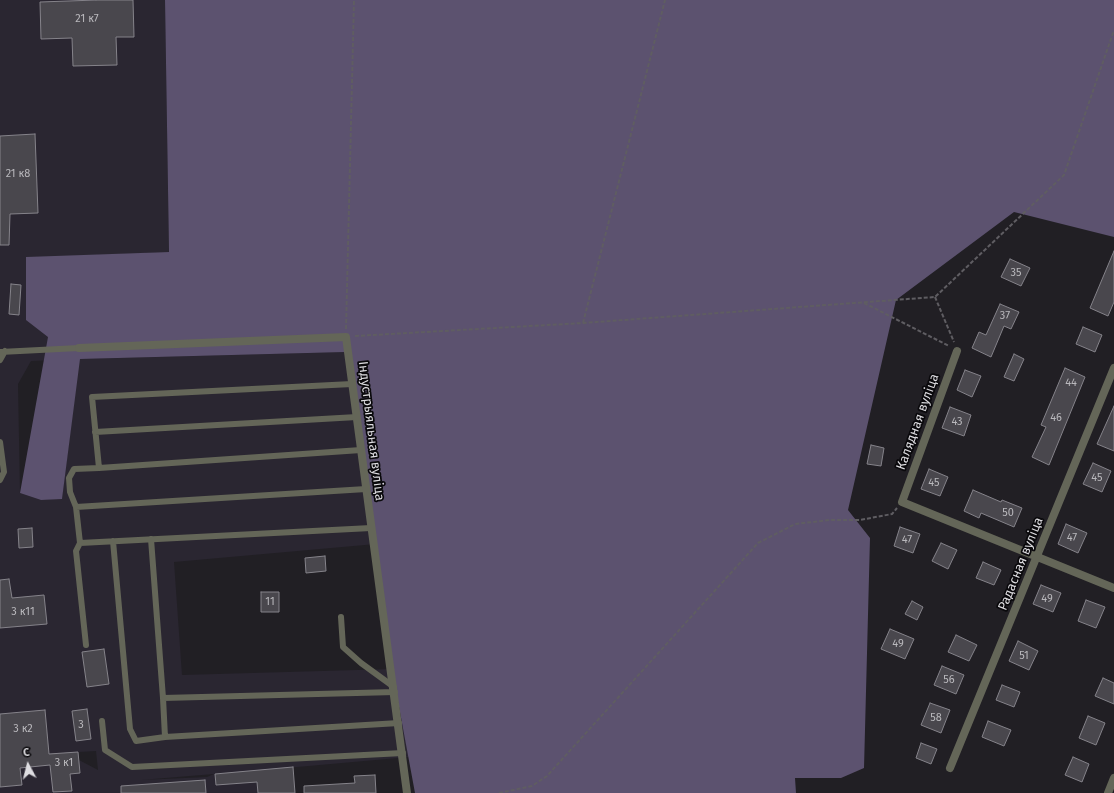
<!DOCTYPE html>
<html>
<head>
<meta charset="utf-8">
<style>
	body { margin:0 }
	#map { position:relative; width:1114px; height:793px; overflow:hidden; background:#211f24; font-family:"Fira Sans",sans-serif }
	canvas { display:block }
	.north { position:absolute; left:8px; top:745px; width:40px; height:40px; -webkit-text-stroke:3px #0a090c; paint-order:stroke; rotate:353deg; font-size:11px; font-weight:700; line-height:16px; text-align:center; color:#dedde1 }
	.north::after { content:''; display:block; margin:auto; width:14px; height:18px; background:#dedde1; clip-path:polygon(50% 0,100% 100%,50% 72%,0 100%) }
</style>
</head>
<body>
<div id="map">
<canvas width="1114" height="793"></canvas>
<div class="north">С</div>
</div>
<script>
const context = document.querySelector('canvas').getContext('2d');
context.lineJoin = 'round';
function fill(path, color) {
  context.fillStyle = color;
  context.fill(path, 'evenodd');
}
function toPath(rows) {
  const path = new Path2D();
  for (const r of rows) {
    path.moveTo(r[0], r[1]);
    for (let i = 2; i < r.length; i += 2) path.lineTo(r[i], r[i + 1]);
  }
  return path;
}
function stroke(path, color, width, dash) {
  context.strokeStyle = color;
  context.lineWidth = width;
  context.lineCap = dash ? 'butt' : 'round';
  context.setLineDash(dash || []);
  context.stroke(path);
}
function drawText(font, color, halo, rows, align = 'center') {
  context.font = font + ' "Fira Sans",sans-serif';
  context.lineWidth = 3.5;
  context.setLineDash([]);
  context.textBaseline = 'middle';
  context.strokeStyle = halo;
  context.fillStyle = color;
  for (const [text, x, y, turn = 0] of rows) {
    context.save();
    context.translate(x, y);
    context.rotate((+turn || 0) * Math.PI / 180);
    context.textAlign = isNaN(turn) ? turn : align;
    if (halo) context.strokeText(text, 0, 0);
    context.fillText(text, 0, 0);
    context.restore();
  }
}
const built = toPath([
	[0,0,165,0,169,252,26,258,80,359,346,352,376,544,174,562,182,675,392,669,409,757,286,768,293,769,295,793,0,793],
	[79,359,62,498,41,500,20,493,18,384,31,361],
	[96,751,98,770,79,760,78,752],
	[214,774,207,777,141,780]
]);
const forest = toPath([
	[165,0,1114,0,1114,237,1014,212,896,300,848,510,870,538,864,768,841,778,795,778,796,793,415,793,392,669,346,352,80,359,62,499,41,500,20,493,48,337,26,320,26,257,169,252]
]);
const building = toPath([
	[96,0,133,0,134,37,116,37,117,65,73,66,72,38,41,39,40,2,96,0],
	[35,134,38,213,10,214,9,245,0,245,0,136,35,134],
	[1114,251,1114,302,1108,316,1090,308,1114,251],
	[1010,259,1030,268,1021,286,1001,277,1010,259],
	[11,284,21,285,19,315,9,314,11,284],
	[1000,304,1019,312,1011,329,1004,326,991,357,972,348,979,332,986,335,1000,304],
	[1083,327,1102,335,1095,352,1076,344,1083,327],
	[1014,354,1024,359,1014,381,1004,377,1014,354],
	[1065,368,1085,377,1049,465,1032,457,1046,427,1041,425,1065,368],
	[965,370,981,376,972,397,957,390,965,370],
	[1114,406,1114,451,1097,444,1114,406],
	[950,407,971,415,964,436,942,428,950,407],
	[871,445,884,448,881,466,867,464,871,445],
	[1093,463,1111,471,1102,492,1083,484,1093,463],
	[929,469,948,477,940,496,921,489,929,469],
	[973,490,1001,502,1002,500,1022,508,1014,527,981,513,979,518,964,511,973,490],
	[1066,524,1087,533,1078,553,1058,544,1066,524],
	[900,527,920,534,913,553,894,546,900,527],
	[32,528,33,547,19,548,18,529,32,528],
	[941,543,957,550,948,569,932,561,941,543],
	[325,556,326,571,306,573,305,558,325,556],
	[983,562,1001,570,994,585,976,578,983,562],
	[9,579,12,598,44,595,47,624,0,628,0,580,9,579],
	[1041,585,1061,593,1053,612,1033,604,1041,585],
	[261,592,279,592,279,612,261,612,261,592],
	[1086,600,1105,607,1096,628,1078,621,1086,600],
	[912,601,923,607,917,620,905,614,912,601],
	[890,629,914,639,905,659,881,649,890,629],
	[956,635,977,645,969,661,948,652,956,635],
	[1018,641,1038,651,1029,670,1009,661,1018,641],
	[104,649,109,684,87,687,82,652,104,649],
	[942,666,964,675,956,694,934,685,942,666],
	[1103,678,1114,683,1114,704,1095,696,1103,678],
	[1002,685,1020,692,1014,707,996,700,1002,685],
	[930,703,950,710,941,733,921,725,930,703],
	[87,709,91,739,76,741,72,711,87,709],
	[45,710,49,754,78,752,80,773,70,774,72,791,53,792,50,765,20,768,22,785,0,787,0,714,45,710],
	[1088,716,1105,723,1096,745,1079,738,1088,716],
	[988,721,1011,730,1004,746,982,737,988,721],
	[921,743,937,749,931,764,916,758,921,743],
	[1073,757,1089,764,1082,782,1065,775,1073,757],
	[293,767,295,793,258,793,257,782,216,785,215,774,293,767],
	[375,775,376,793,304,793,304,786,355,783,354,776,375,775],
	[205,780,206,793,121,793,121,786,205,780]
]);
const path = toPath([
	[935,297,954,342],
	[864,303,949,346],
	[583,323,665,0],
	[346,329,354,0],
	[355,336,583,323,935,297,1064,175,1114,30],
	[499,793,532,786,547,776,758,543,795,524,830,520,860,520,892,514,897,508]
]);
const lane = toPath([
	[0,352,79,348],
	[0,360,5,351],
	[352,384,92,397,99,468,361,450],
	[95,432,357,417],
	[0,442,4,472,0,480],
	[76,507,70,492,69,478,74,469,99,468],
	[151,539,163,698,395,692],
	[113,541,130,729,136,741,165,737,399,723],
	[80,543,371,528],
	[341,617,343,647,361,663,394,687],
	[86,645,76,551,80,543,76,507,366,489],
	[163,698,165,737],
	[102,721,105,750,132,767,403,753]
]);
const street = toPath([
	[79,348,346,337,407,793],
	[957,351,902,502,1114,588],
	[950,768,1114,368],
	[1108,793,1114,778]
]);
const numberNames = [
	["21 к7",87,19],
	["21 к8",18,174],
	["35",1016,273],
	["37",1005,316],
	["44",1071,383],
	["46",1056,418],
	["43",957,422],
	["45",1097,478],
	["45",934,483],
	["50",1008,513],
	["47",1072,538],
	["47",907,540],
	["49",1047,599],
	["11",270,602],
	["3 к11",23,612],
	["49",898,644],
	["51",1024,656],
	["56",949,680],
	["58",936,718],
	["3",81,725],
	["3 к2",23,729],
	["3 к1",64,763]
];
const streetNames = [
	["Калядная вуліца",918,422,-70],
	["Індустрыяльная вуліца",371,431,83],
	["Радасная вуліца",1021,564,-68]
];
fill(built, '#2a2631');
fill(forest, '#5c526f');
fill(building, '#49474d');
stroke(building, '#85838a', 1);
stroke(path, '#5f5d62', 2, [4, 2]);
stroke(lane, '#646658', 6);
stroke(street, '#646658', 8);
drawText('11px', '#b9b8bc', null, numberNames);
drawText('13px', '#dedde1', '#0a090c', streetNames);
</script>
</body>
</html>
